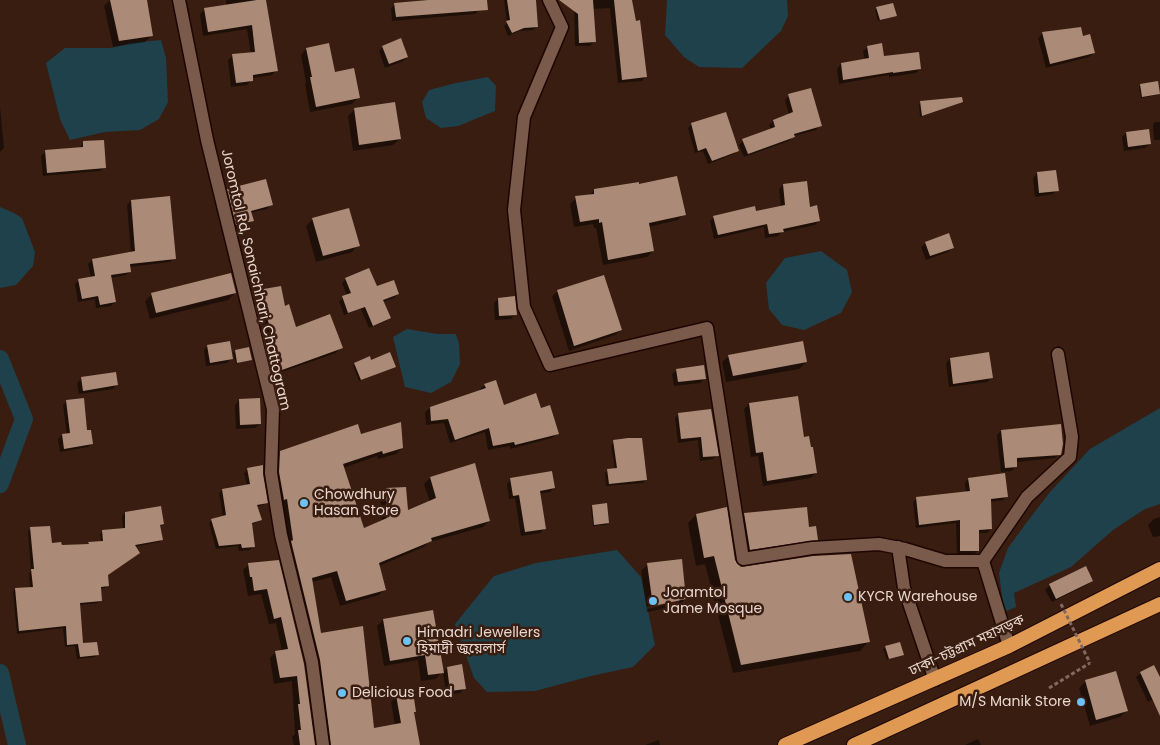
<!DOCTYPE html>
<html>
<head>
<meta charset="utf-8">
<style>
	body { margin:0 }
	canvas { display:block; background:#381d10 }
</style>
</head>
<body>
<canvas width="1160" height="745"></canvas>
<script>
const context = document.querySelector('canvas').getContext('2d');
context.lineJoin = 'round';
function fill(path, color) {
  context.fillStyle = color;
  context.fill(path, 'evenodd');
}
function toPath(rows) {
  const path = new Path2D();
  for (const r of rows) {
    path.moveTo(r[0], r[1]);
    for (let i = 2; i < r.length; i += 2) path.lineTo(r[i], r[i + 1]);
  }
  return path;
}
function stroke(path, color, width, dash) {
  context.strokeStyle = color;
  context.lineWidth = width;
  context.lineCap = dash ? 'butt' : 'round';
  context.setLineDash(dash || []);
  context.stroke(path);
}
function drawText(font, color, halo, rows, align = 'center') {
  context.font = font + ' Poppins,"Noto Sans Bengali",sans-serif';
  context.lineWidth = 5;
  context.setLineDash([]);
  context.textBaseline = 'middle';
  context.strokeStyle = halo;
  context.fillStyle = color;
  for (const [text, x, y, turn = 0] of rows) {
    context.save();
    context.translate(x, y);
    context.rotate((+turn || 0) * Math.PI / 180);
    context.textAlign = isNaN(turn) ? turn : align;
    if (halo) context.strokeText(text, 0, 0);
    context.fillText(text, 0, 0);
    context.restore();
  }
}
const water = toPath([
	[667,0,787,0,788,16,781,31,742,68,699,67,684,57,665,35],
	[161,40,166,58,168,102,159,119,140,130,105,132,70,140,60,119,46,63,65,48,111,48,131,43],
	[488,77,496,86,495,111,458,126,441,128,426,118,422,102,429,90,456,83],
	[0,207,14,213,22,218,35,252,33,266,16,285,0,288],
	[821,251,847,270,852,292,841,313,804,330,782,325,769,309,766,283,785,258],
	[407,329,437,334,456,334,459,344,460,364,451,382,431,393,405,387,393,337],
	[1160,408,1160,504,1145,509,1113,530,1071,567,1014,593,1016,607,1004,612,999,573,1008,548,1027,522,1050,492,1090,449],
	[617,550,641,577,655,645,633,667,591,676,535,691,487,692,474,678,455,624,494,576,536,563]
]);
const shadow = toPath([
	[110,0,146,0,151,36,145,42,113,47,104,6],
	[226,0,265,0,276,71,272,75,252,78,252,80,247,85,231,87,228,60,233,55,251,54,247,29,203,36,200,14,205,9,226,6],
	[422,0,479,0,479,10,475,14,392,21,391,8,395,4,422,2],
	[504,0,535,0,537,26,533,30,519,31,508,36,504,26,507,23],
	[591,0,631,0,646,76,642,81,618,83,610,8,593,9,594,42,590,46,575,46,574,4],
	[877,8,895,15,878,21,875,10],
	[1043,33,1082,38,1094,53,1089,57,1046,68,1038,38],
	[383,47,407,57,403,61,385,68,379,51],
	[868,47,883,58,920,69,916,73,889,77,889,75,839,84,837,69,841,64,865,60,863,51],
	[306,49,358,98,352,104,310,112,305,84,306,82,301,55],
	[1140,86,1159,94,1157,95,1141,98,1139,87],
	[789,96,820,125,816,130,794,136,789,141,744,157,739,145,743,141,771,130,769,125,773,121,789,115,785,100],
	[921,102,962,102,920,117,919,104],
	[0,106,4,148,0,152],
	[355,109,400,139,393,145,353,151,348,116],
	[725,113,737,151,734,154,708,164,703,151,695,153,688,128,691,125],
	[1155,122,1160,122,1160,140,1154,140,1153,124],
	[1126,133,1150,144,1145,148,1124,151,1122,137],
	[83,143,105,167,100,171,43,176,41,156,46,151,79,149],
	[1055,171,1057,190,1053,194,1035,197,1033,178,1037,173],
	[783,185,809,208,819,221,815,225,782,232,778,236,765,238,764,227,714,239,710,221,714,217,755,212,781,207,779,189],
	[228,190,271,204,267,209,250,213,252,220,248,225,232,229,224,195],
	[594,190,684,214,678,220,648,227,653,251,647,257,603,265,596,228,594,228,593,224,574,227,570,204,576,198,589,196],
	[131,201,174,258,170,262,129,267,130,272,126,275,111,278,115,302,111,306,96,308,95,299,78,302,75,284,79,280,91,278,88,264,92,260,131,253,127,205],
	[313,219,358,245,352,252,316,262,306,226],
	[926,243,953,247,948,252,926,260,921,247],
	[368,269,377,288,398,294,394,298,383,302,389,318,386,321,369,328,361,309,344,315,339,301,347,296,342,283,346,279],
	[558,291,621,330,615,335,569,351,552,296],
	[258,292,284,307,295,329,341,347,336,353,276,374,264,346,268,342,259,313,256,313,253,297],
	[235,293,228,300,150,319,145,301,152,294],
	[498,299,515,314,511,319,495,320,494,303],
	[208,346,231,359,227,363,206,366,204,350],
	[248,349,250,359,236,364,233,353],
	[729,356,806,362,799,369,726,382,722,362],
	[950,359,992,377,987,382,949,387,946,363],
	[370,362,395,367,359,381,353,365,355,364],
	[677,370,705,379,700,383,674,386,672,374],
	[82,378,117,384,113,389,79,394,77,383],
	[485,385,503,406,541,409,557,434,552,438,510,449,510,446,488,450,485,432,450,443,444,423,426,425,425,412,430,408,481,391,480,389],
	[239,400,260,424,255,428,236,429,235,405],
	[67,401,92,444,88,447,60,452,58,439,62,435,67,435,63,405],
	[749,404,803,438,816,473,810,478,763,486,758,456,751,457,744,409],
	[710,410,717,455,713,459,700,461,698,440,678,443,675,418,679,414],
	[1001,431,1061,453,1055,458,1016,462,1016,466,1012,471,1001,472,997,435],
	[360,435,402,448,396,454,378,459,377,456,343,468,363,530,382,522,380,495,386,490,407,512,430,502,424,484,430,478,474,465,489,521,483,527,429,542,424,547,379,566,385,589,379,595,340,606,331,577,312,582,320,634,373,729,395,725,391,702,397,696,415,711,413,713,419,745,325,745,285,548,274,458,280,452],
	[614,442,646,480,643,483,606,486,605,473,608,470,615,470,611,445],
	[262,466,266,502,263,505,256,507,261,520,251,525,254,546,250,550,239,551,238,546,216,549,209,523,212,520,223,517,219,493,223,490,247,486,244,473,247,470],
	[511,479,554,488,550,492,539,494,544,529,540,533,521,536,515,498,509,499,507,484],
	[968,479,1007,496,1003,500,989,502,991,529,987,533,978,533,978,551,974,554,957,555,956,523,916,528,913,502,916,499,966,493,965,483],
	[593,506,608,523,606,525,593,526,591,508],
	[125,513,163,523,160,526,161,540,159,542,134,547,106,576,107,585,105,588,100,589,101,600,98,603,79,605,82,645,98,654,95,657,77,659,75,646,65,647,63,628,17,634,13,592,15,589,30,588,29,573,31,571,28,531,31,529,51,544,60,546,87,545,89,543,101,542,100,534,103,531,123,529,122,516],
	[745,514,808,528,816,539,812,543,746,553,740,519],
	[696,515,740,568,868,642,860,651,733,673,705,564,696,566,688,523],
	[1160,517,1160,536,1153,537,1148,525,1154,519],
	[278,561,314,745,294,745,292,737,295,734,292,681,274,684,270,658,276,652,282,651,276,623,269,624,261,594,248,596,243,570,249,564],
	[648,564,685,599,678,606,647,612,641,571],
	[679,599,679,602,647,609,647,607],
	[1085,568,1092,581,1087,585,1052,602,1045,590,1050,585],
	[432,612,442,672,436,679,421,681,418,660,384,666,377,626,383,620],
	[899,643,902,654,887,660,883,649],
	[447,668,465,688,460,693,446,695,443,672],
	[1141,673,1160,680,1160,696,1148,702,1136,677],
	[1111,674,1126,711,1120,717,1090,726,1079,688,1085,682],
	[978,739,981,745,965,745],
	[659,740,660,745,645,745]
]);
const canal = toPath([
	[0,359,24,419,0,484],
	[0,673,17,745]
]);
const building = toPath([
	[110,0,147,0,153,36,119,41],
	[257,0,266,0,278,71,253,75,253,81,236,83,232,54,255,52,252,25,208,32,204,8],
	[428,0,487,0,488,10,396,17,394,3],
	[507,0,536,0,538,27,524,28,512,33,506,21,510,20],
	[559,0,593,0,596,42,579,43,578,14],
	[614,0,632,0,636,21,640,20,647,77,622,80],
	[893,3,897,16,880,20,876,7],
	[1081,27,1083,36,1090,34,1095,53,1050,64,1042,32],
	[401,38,408,57,389,64,382,46],
	[329,43,335,72,354,68,360,98,316,107,310,77,312,77,306,48],
	[882,43,884,56,919,52,921,69,893,73,893,72,843,80,841,63,869,58,867,46],
	[1158,81,1160,94,1142,97,1140,84],
	[811,88,822,126,794,134,795,137,748,154,742,139,775,127,773,120,793,112,788,94],
	[962,97,963,102,922,116,920,101],
	[395,102,401,139,359,145,354,108],
	[726,112,739,151,712,161,706,148,698,151,691,123],
	[1149,129,1151,144,1128,147,1126,132],
	[104,140,106,168,47,173,45,150,83,147,83,141],
	[1056,170,1059,191,1039,193,1037,172],
	[677,176,686,215,649,223,654,251,608,260,602,222,599,223,599,219,580,222,575,196,594,194,594,189,639,182,639,184],
	[266,179,273,205,251,211,254,221,236,225,227,189],
	[807,181,810,207,817,205,820,221,783,229,784,232,769,234,767,224,718,235,713,216,755,206,756,211,785,205,783,184],
	[170,196,176,259,130,264,131,272,111,275,116,302,100,305,98,296,82,299,78,279,95,276,92,259,135,251,131,200],
	[349,208,360,246,323,256,312,218],
	[949,233,954,248,930,256,925,242],
	[369,268,377,286,394,280,399,294,383,300,391,318,373,326,365,307,348,313,342,296,351,293,345,278],
	[231,273,236,293,156,313,151,293],
	[604,275,622,330,574,346,557,290],
	[281,286,285,306,289,304,296,327,330,314,343,348,282,370,269,339,273,337,264,308,261,308,258,290],
	[515,296,517,315,499,316,498,298],
	[230,341,233,359,210,363,207,345],
	[803,341,807,362,733,376,728,355],
	[249,347,252,360,237,363,235,350],
	[390,352,396,367,361,380,354,363,370,356,371,360],
	[989,352,993,378,953,384,950,358],
	[704,365,706,379,678,382,676,369],
	[116,372,118,385,83,391,81,377],
	[496,380,504,405,536,393,541,408,550,405,559,434,515,445,514,442,493,446,489,428,455,440,448,419,431,421,430,407,486,388,484,384],
	[798,396,804,437,809,436,811,447,813,447,817,473,767,481,763,452,756,453,749,403],
	[84,398,87,430,91,430,93,444,64,449,62,434,70,433,66,400],
	[260,398,261,424,240,425,239,399],
	[711,409,719,456,703,457,701,437,681,439,678,413],
	[401,422,403,448,383,454,382,451,343,464,364,528,387,518,386,488,406,487,408,510,436,498,430,477,475,463,490,521,431,538,432,541,379,563,386,590,346,601,337,571,312,578,321,633,363,626,374,728,401,723,396,695,413,692,416,712,414,712,420,745,331,745,320,660,291,541,293,540,287,499,284,500,279,472,280,451,358,424,361,434],
	[1061,424,1063,444,1061,455,1017,458,1017,467,1005,468,1001,430],
	[628,438,642,438,647,480,609,484,607,469,617,468,613,440],
	[263,465,263,474,268,503,257,505,262,520,252,523,255,547,242,548,241,544,219,546,211,519,226,515,222,489,250,484,247,468],
	[552,471,555,488,540,491,546,529,525,532,519,495,513,496,510,478],
	[1005,473,1008,497,991,499,992,529,979,530,979,551,960,551,960,520,919,525,916,497,970,491,968,478],
	[607,503,609,523,594,525,592,505],
	[161,506,164,524,160,525,163,540,135,545,140,553,108,575,109,586,101,587,102,601,80,603,83,643,97,642,99,655,80,657,78,644,67,645,66,626,19,631,15,588,33,587,31,569,34,569,30,527,50,526,52,543,61,542,62,545,89,544,88,542,103,541,102,530,125,528,125,512],
	[727,507,735,560,741,567,813,556,851,554,870,642,741,665,714,556,704,558,696,514],
	[807,507,809,527,816,526,818,540,750,550,744,513],
	[682,559,686,599,653,606,647,563],
	[279,560,304,664,315,745,300,745,298,730,301,730,298,704,300,704,297,676,280,678,275,651,288,649,281,617,274,619,267,589,254,591,252,577,250,577,248,563],
	[1086,566,1093,581,1056,599,1049,584],
	[433,610,444,673,428,675,425,655,390,661,383,619],
	[900,642,904,655,889,659,885,646],
	[462,664,466,689,450,691,447,667],
	[1154,665,1160,677,1160,716,1140,672],
	[1116,671,1128,711,1096,720,1085,680]
]);
const path = toPath([
	[1049,688,1090,663]
]);
const minor = toPath([
	[179,0,207,140,273,409,271,473,281,535,312,662,323,745],
	[549,0,562,27,524,117,514,210,524,307,550,365,707,328,743,559,812,548,879,544,905,549,945,561,983,561,1027,497,1070,457,1072,437,1058,354],
	[898,547,904,588,935,680],
	[983,561,1009,646]
]);
const trunk = toPath([
	[785,745,1009,646,1160,569],
	[854,745,1160,604]
]);
const pathBridge = toPath([
	[1061,604,1090,663]
]);
const markers = [
	[304,503,5,"#6dc2f3"],
	[848,597,5,"#6dc2f3"],
	[653,601,5,"#6dc2f3"],
	[407,641,5,"#6dc2f3"],
	[342,693,5,"#6dc2f3"],
	[1081,702,5,"#6dc2f3"]
];
const streetNames = [
	["Joromtol Rd, Sonaichhari, Chattogram",255,280,77],
	["ঢাকা-চট্টগ্রাম মহাসড়ক",967,646,-25]
];
const poiNames = [
	["Chowdhury",314,495],
	["Hasan Store",314,511],
	["Joramtol",663,593],
	["Jame Mosque",663,609],
	["KYCR Warehouse",858,597],
	["Himadri Jewellers",417,633],
	["হিমাদ্রী জুয়েলার্স",417,649],
	["Delicious Food",352,693],
	["M/S Manik Store",1071,702,"right"]
];
fill(water, '#1e414c');
fill(shadow, '#0007');
stroke(canal, '#1e414c', 18);
fill(building, '#ab8a77');
stroke(minor, '#1e0600', 15);
stroke(trunk, '#1e0600', 16);
stroke(path, '#81695f', 3, [4, 2.5]);
stroke(minor, '#7a5a4b', 12);
stroke(trunk, '#df9952', 14);
stroke(pathBridge, '#81695f', 3, [4, 2.5]);
for (const [x, y, r, color] of markers) {
  const dot = new Path2D();
  dot.arc(x, y, r, 0, 2 * Math.PI);
  context.fillStyle = color;
  context.fill(dot);
  stroke(dot, '#381d10', 2);
}
drawText('14px', '#ead7cf', '#381d10', streetNames);
drawText('14px', '#ead7cf', '#381d10', poiNames, 'left');
</script>
</body>
</html>
